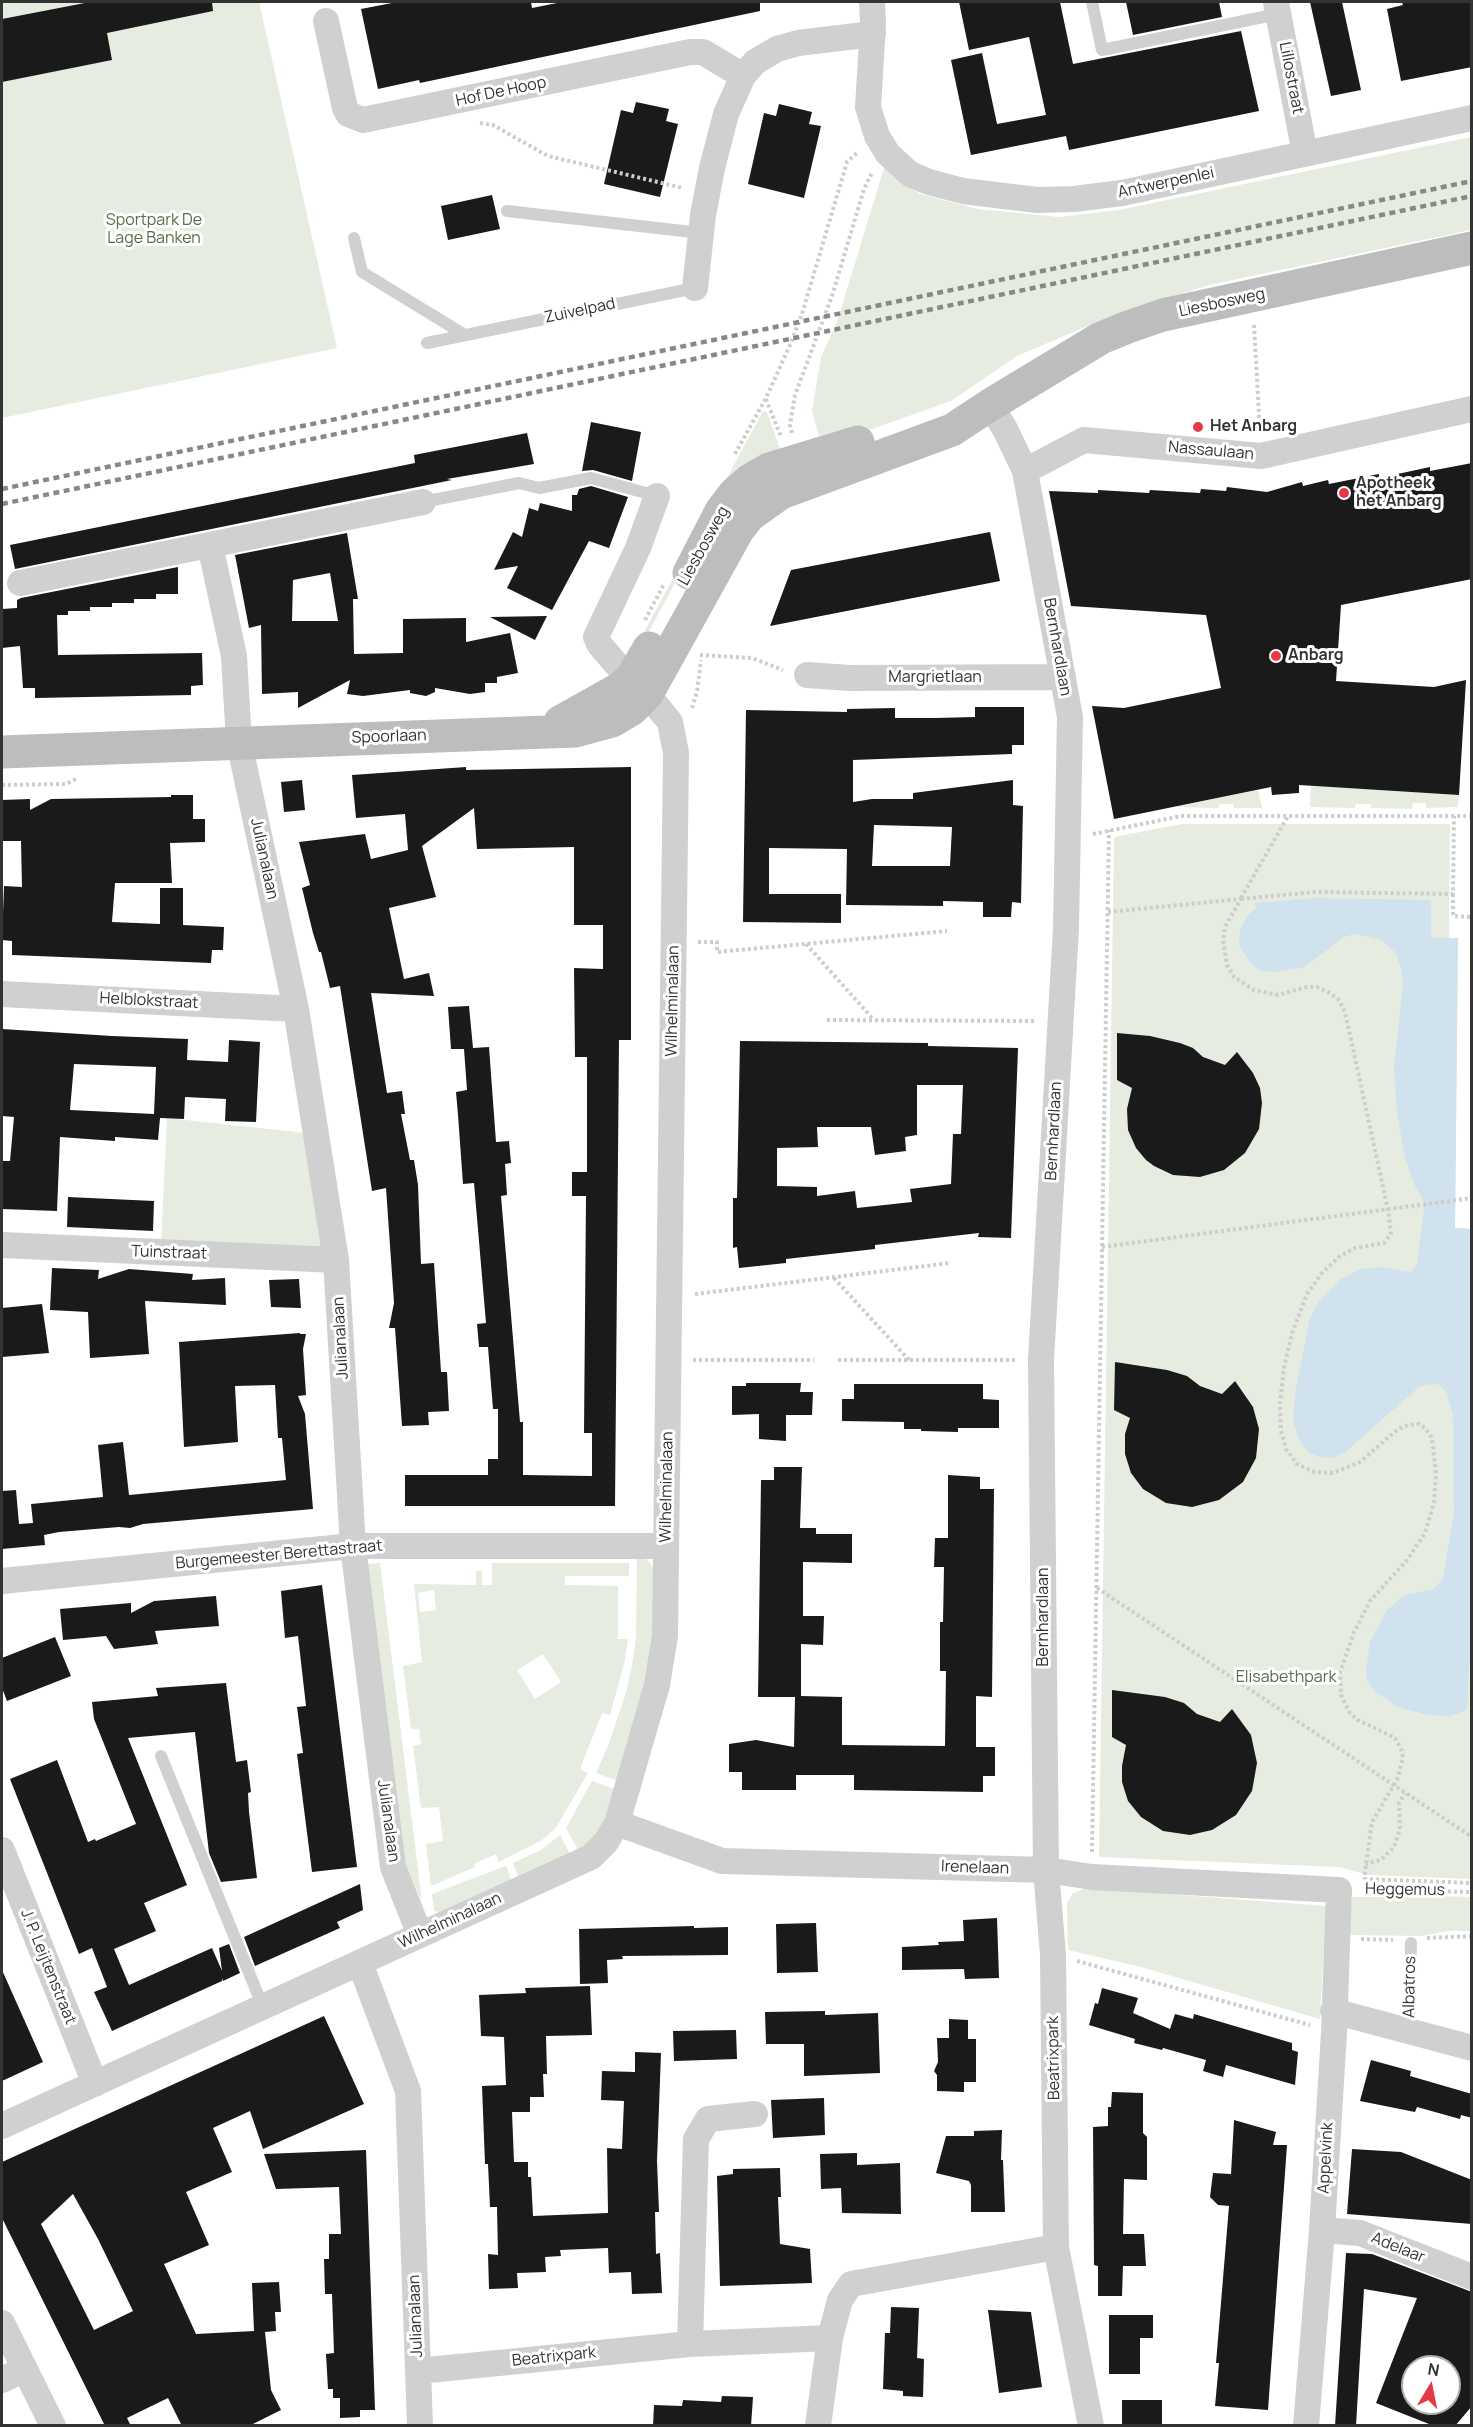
<!DOCTYPE html>
<html>
<head>
<meta charset="utf-8">
<style>
	body { margin:0 }
	#map { position:relative; width:1473px; height:2427px; overflow:hidden; background:#fff; font-family:Manrope,sans-serif }
	canvas { display:block }
	.frame { position:absolute; inset:0; border:3px solid #333; pointer-events:none }
	.north { position:absolute; left:1401px; top:2355px; width:60px; height:60px; box-sizing:border-box; background:#fff; border:2px solid #adadad; border-radius:50%; rotate:10deg; font-size:16px; font-weight:700; line-height:24px; text-align:center; color:#333 }
	.north::after { content:''; display:block; margin:auto; width:21px; height:27px; background:#e63946; clip-path:polygon(50% 0,100% 100%,50% 72%,0 100%) }
</style>
</head>
<body>
<div id="map">
<canvas width="1473" height="2427"></canvas>
<div class="frame"></div>
<div class="north">N</div>
</div>
<script>
const context = document.querySelector('canvas').getContext('2d');
context.lineJoin = 'round';
function fill(path, color) {
  context.fillStyle = color;
  context.fill(path, 'evenodd');
}
function toPath(rows) {
  const path = new Path2D();
  for (const r of rows) {
    path.moveTo(r[0], r[1]);
    for (let i = 2; i < r.length; i += 2) path.lineTo(r[i], r[i + 1]);
  }
  return path;
}
function stroke(path, color, width, dash) {
  context.strokeStyle = color;
  context.lineWidth = width;
  context.lineCap = dash ? 'butt' : 'round';
  context.setLineDash(dash || []);
  context.stroke(path);
}
function drawText(font, color, halo, rows, align = 'center') {
  context.font = font + ' Manrope,sans-serif';
  context.lineWidth = 6;
  context.setLineDash([]);
  context.textBaseline = 'middle';
  context.strokeStyle = halo;
  context.fillStyle = color;
  for (const [text, x, y, turn = 0] of rows) {
    context.save();
    context.translate(x, y);
    context.rotate((+turn || 0) * Math.PI / 180);
    context.textAlign = isNaN(turn) ? turn : align;
    if (halo) context.strokeText(text, 0, 0);
    context.fillText(text, 0, 0);
    context.restore();
  }
}
const green = toPath([
	[2,2,259,2,337,348,2,418],
	[1471,137,1471,230,1209,285,1111,316,1017,356,951,401,858,434,820,440,812,411,821,357,837,322,885,165,889,172,920,194,978,209,1059,217,1119,210],
	[763,411,767,412,783,457,717,505,646,637,643,634],
	[1311,786,1459,795,1458,807,1426,808,1426,803,1413,803,1412,809,1371,808,1371,804,1356,804,1355,808,1310,807],
	[1258,790,1262,808,1234,808,1233,804,1219,804,1219,808,1175,807],
	[1182,824,1450,824,1449,938,1458,938,1455,1228,1472,1229,1471,1879,1369,1875,1338,1867,1099,1857,1114,837],
	[167,1118,306,1133,324,1249,161,1244],
	[637,1556,648,1560,655,1572,654,1638,650,1668,618,1781,596,1773,608,1746,626,1693,632,1665,636,1637],
	[380,1563,422,1902,405,1863,367,1569,368,1564],
	[492,1563,629,1563,629,1576,565,1576,565,1585,618,1586,618,1639,628,1639,625,1660,610,1715,602,1713,580,1769,588,1773,555,1829,542,1840,499,1862,496,1854,474,1864,475,1867,431,1886,426,1844,443,1841,439,1807,421,1808,413,1746,421,1744,419,1729,411,1729,403,1666,422,1662,414,1584,476,1585,476,1571,482,1571,482,1585,492,1585],
	[434,1590,436,1610,420,1612,418,1593],
	[543,1654,561,1682,535,1699,517,1670],
	[592,1781,615,1789,600,1832,579,1852,566,1828],
	[560,1835,571,1856,519,1879,513,1863,541,1850],
	[506,1866,512,1882,443,1913,434,1911,432,1894],
	[1086,1888,1326,1906,1320,2019,1141,1967,1068,1950,1067,1903,1072,1894],
	[1437,1896,1471,1897,1471,1931,1448,1931,1421,1936,1348,1935,1352,1897]
]);
const water = toPath([
	[1315,898,1431,900,1431,938,1458,938,1455,1228,1472,1229,1472,1664,1469,1664,1467,1710,1449,1716,1428,1715,1398,1707,1373,1690,1367,1679,1366,1671,1370,1642,1387,1610,1405,1595,1434,1589,1443,1578,1454,1513,1453,1415,1447,1393,1439,1384,1420,1386,1344,1453,1332,1458,1319,1457,1308,1452,1300,1442,1293,1420,1295,1395,1309,1321,1318,1302,1341,1279,1361,1269,1379,1267,1411,1272,1417,1264,1424,1210,1423,1199,1415,1186,1405,1158,1397,1111,1394,1068,1403,982,1401,968,1395,952,1381,940,1354,934,1344,937,1304,967,1273,972,1259,970,1252,965,1239,946,1240,930,1247,916,1256,908,1255,903]
]);
const building = toPath([
	[90,2,212,2,213,11,107,33,112,60,2,82,2,19],
	[397,2,531,2,532,8,562,2,760,2,760,11,420,83,419,80,378,89,361,9],
	[959,2,1060,2,1073,64,1241,31,1259,111,1069,150,1066,136,971,155,951,60,982,53,997,124,1046,115,1029,37,969,50],
	[1126,2,1219,2,1222,17,1133,35],
	[1310,2,1342,2,1361,90,1331,96],
	[1402,2,1472,2,1472,67,1401,81,1387,9,1403,5],
	[636,102,669,109,666,121,678,124,660,197,604,184,621,110,633,113],
	[779,104,812,112,809,124,821,126,804,198,748,184,764,113,776,116],
	[492,195,500,229,448,240,441,206],
	[591,422,641,432,632,481,593,470,582,471],
	[527,433,534,464,447,479,452,480,15,569,10,545,415,463,414,455],
	[1472,463,1472,579,1341,605,1336,681,1434,687,1466,680,1459,795,1299,785,1299,793,1272,795,1271,787,1114,819,1092,706,1124,708,1221,688,1206,615,1071,606,1049,491,1098,493,1098,490,1149,493,1150,490,1200,493,1201,489,1226,491,1227,487,1267,492,1302,482,1303,486,1328,480,1329,484,1379,474,1379,478,1430,467,1430,471],
	[591,486,628,497,609,548,589,541,552,610,507,588,518,566,494,570,513,532,522,537,529,508,538,511,540,503,572,511,572,495,577,495,579,489],
	[990,532,1000,581,770,626,791,570],
	[347,533,358,599,353,599,354,654,403,653,403,619,466,618,466,642,510,633,518,673,497,677,497,683,485,683,485,692,470,694,435,688,435,692,426,696,410,693,410,690,363,696,347,694,350,680,298,708,298,692,262,694,261,625,249,628,235,555],
	[330,573,338,621,292,621,293,580],
	[178,567,178,594,156,594,156,599,134,599,134,603,112,603,112,607,90,607,90,611,68,611,68,615,57,615,58,655,202,653,203,685,191,686,191,695,35,698,35,688,23,688,20,646,2,648,2,609,17,608,17,600,21,598],
	[547,616,535,640,490,617],
	[975,707,1024,707,1024,745,1012,745,1012,754,853,760,853,802,872,799,913,799,913,793,1013,780,1013,805,1023,806,1021,903,1012,902,1011,917,983,917,983,902,943,901,943,906,846,905,847,849,769,848,769,894,841,894,841,923,743,922,746,710,847,712,847,709,895,708,895,718,935,718,975,717],
	[874,825,952,827,950,866,872,866],
	[466,767,466,770,631,767,631,1040,619,1040,615,1506,405,1506,405,1475,488,1475,488,1459,498,1459,498,1409,493,1409,488,1347,479,1347,477,1324,486,1323,474,1183,463,1184,458,1115,456,1092,467,1090,464,1049,451,1049,448,1007,469,1006,473,1048,489,1047,496,1142,509,1141,511,1163,505,1164,507,1195,501,1196,520,1422,523,1422,523,1475,592,1476,592,1433,584,1433,586,1196,572,1196,572,1172,587,1172,587,1057,575,1057,574,968,603,969,603,925,574,925,574,847,477,849,474,808,422,846,436,897,389,908,404,979,429,973,434,996,371,993,387,1093,402,1091,405,1114,401,1114,410,1160,414,1160,418,1185,421,1264,434,1263,441,1372,447,1372,449,1411,428,1412,429,1425,402,1426,395,1328,389,1328,394,1303,386,1188,372,1191,340,986,330,988,321,952,319,952,313,933,302,888,310,885,299,842,365,834,371,859,408,850,405,814,356,818,352,775],
	[302,780,305,810,284,812,281,782],
	[171,795,193,795,193,819,205,819,205,842,170,843,172,883,115,883,112,922,160,924,160,888,183,888,183,925,224,927,223,950,212,950,211,963,12,955,12,941,2,940,4,886,22,887,21,841,2,841,2,800,30,799,30,810,51,799,171,797],
	[2,1029,112,1036,188,1039,187,1060,228,1062,229,1040,260,1042,256,1122,225,1121,226,1099,185,1097,184,1119,160,1118,158,1140,115,1137,115,1141,60,1137,57,1211,2,1209,2,1161,10,1161,14,1117,2,1116],
	[74,1064,156,1067,154,1114,70,1110],
	[1117,1033,1150,1036,1180,1043,1193,1048,1203,1057,1225,1065,1237,1052,1253,1073,1260,1088,1262,1103,1259,1129,1245,1153,1224,1170,1200,1177,1173,1175,1154,1166,1146,1160,1136,1148,1128,1130,1127,1109,1132,1088,1117,1080],
	[740,1041,928,1043,928,1046,1018,1048,1011,1238,978,1237,979,1233,875,1245,875,1249,786,1259,786,1263,739,1268,737,1247,733,1248,733,1198,737,1198],
	[917,1085,963,1085,961,1134,953,1134,951,1184,910,1189,912,1202,857,1208,855,1191,817,1196,817,1187,777,1186,777,1148,818,1147,817,1127,871,1127,875,1155,906,1151,905,1137,917,1135],
	[68,1197,154,1201,153,1231,67,1227],
	[52,1268,99,1270,98,1279,129,1269,193,1274,192,1280,225,1278,226,1305,145,1301,149,1354,90,1358,88,1312,50,1310],
	[299,1279,301,1308,271,1307,269,1280],
	[42,1304,49,1353,2,1357,2,1308],
	[300,1333,300,1334,306,1334,303,1349,306,1395,298,1396,305,1414,313,1509,143,1524,130,1528,119,1527,59,1532,44,1535,45,1545,2,1549,2,1491,16,1490,19,1524,33,1523,31,1504,103,1497,98,1445,123,1442,129,1495,286,1480,282,1438,278,1438,275,1385,235,1386,238,1442,184,1447,179,1342],
	[1115,1362,1167,1370,1187,1376,1200,1386,1222,1394,1235,1381,1253,1407,1259,1429,1256,1458,1243,1482,1219,1500,1192,1507,1166,1503,1143,1489,1131,1473,1125,1454,1125,1434,1130,1418,1114,1410],
	[746,1383,801,1383,800,1392,813,1392,812,1415,786,1415,786,1441,759,1439,759,1414,732,1415,732,1386,746,1386],
	[854,1384,983,1384,983,1399,999,1400,999,1428,958,1428,958,1432,921,1431,921,1429,904,1429,904,1422,842,1421,842,1399,854,1399],
	[774,1467,802,1467,800,1528,816,1528,816,1534,852,1534,852,1563,803,1562,803,1616,824,1616,823,1645,801,1644,801,1696,842,1697,842,1745,945,1746,946,1671,940,1671,940,1622,943,1622,944,1567,934,1567,935,1538,948,1538,948,1475,980,1477,980,1489,994,1489,992,1697,976,1696,976,1747,995,1747,995,1776,983,1776,983,1792,854,1790,854,1775,796,1775,796,1790,742,1790,742,1772,729,1772,729,1744,756,1740,794,1747,795,1697,758,1697,761,1480,774,1480],
	[322,1585,357,1867,312,1872,297,1754,303,1753,297,1707,306,1706,298,1636,285,1638,281,1591],
	[216,1596,219,1626,155,1631,158,1644,114,1649,106,1636,63,1640,60,1609,131,1603,131,1613,154,1601],
	[55,1637,71,1676,7,1701,2,1688,2,1658],
	[226,1683,236,1762,247,1760,251,1792,248,1793,249,1812,257,1878,221,1882,209,1853,195,1732,128,1738,187,1885,144,1903,156,1931,114,1949,129,1985,212,1948,222,1971,219,1948,229,1944,240,1973,223,1981,222,1978,222,1981,112,2031,94,1992,107,1987,92,1948,79,1954,10,1779,57,1760,88,1842,95,1839,96,1841,136,1824,94,1719,92,1702,158,1696,156,1688],
	[1112,1690,1165,1697,1184,1703,1197,1714,1220,1722,1232,1709,1251,1735,1257,1763,1252,1791,1236,1815,1212,1830,1190,1835,1163,1831,1141,1817,1128,1801,1122,1782,1122,1766,1126,1745,1112,1737],
	[360,1884,363,1910,337,1922,340,1928,255,1966,244,1937],
	[997,1918,999,1978,965,1979,964,1969,902,1970,902,1947,939,1945,938,1942,964,1941,963,1920],
	[816,1923,818,1972,777,1973,776,1924],
	[694,1926,694,1928,728,1927,728,1955,622,1956,623,1959,607,1960,608,1983,580,1984,579,1929],
	[2,1970,43,2062,2,2081],
	[590,1986,592,2035,546,2036,547,2074,543,2074,544,2097,530,2097,530,2112,512,2112,514,2162,528,2162,528,2177,531,2177,533,2216,608,2213,607,2148,622,2149,624,2101,601,2100,602,2071,635,2072,635,2052,661,2053,657,2161,659,2212,655,2212,656,2254,660,2253,662,2293,632,2294,631,2272,609,2273,608,2248,560,2250,561,2256,545,2257,546,2272,517,2273,518,2288,489,2289,488,2254,498,2255,497,2207,490,2207,488,2164,485,2164,482,2086,506,2085,504,2037,481,2036,479,1995,526,1993,525,1988],
	[1102,1988,1138,1998,1133,2013,1170,2029,1175,2014,1193,2019,1194,2014,1292,2043,1292,2050,1298,2052,1295,2085,1226,2065,1223,2077,1203,2071,1206,2060,1163,2048,1162,2050,1134,2043,1135,2039,1089,2025,1095,2003,1098,2004],
	[825,2011,825,2015,878,2013,880,2073,804,2076,804,2044,766,2044,765,2012],
	[324,2016,364,2104,263,2149,250,2111,213,2128,232,2172,186,2192,209,2245,164,2264,196,2334,254,2331,252,2283,279,2282,281,2312,275,2312,276,2331,265,2332,271,2390,281,2410,249,2426,182,2426,168,2398,127,2418,131,2426,105,2426,2,2218,2,2162],
	[73,2194,98,2239,133,2311,94,2330,41,2224],
	[949,2019,968,2020,968,2039,976,2039,976,2082,964,2082,964,2092,937,2091,937,2075,934,2071,938,2062,937,2038,949,2038],
	[736,2030,737,2059,674,2061,673,2031],
	[1371,2060,1411,2071,1410,2076,1472,2094,1472,2118,1461,2115,1460,2119,1417,2107,1415,2112,1360,2101],
	[1112,2092,1143,2093,1143,2133,1147,2137,1147,2180,1124,2179,1123,2234,1144,2234,1146,2266,1123,2266,1122,2296,1098,2296,1098,2266,1094,2265,1093,2127,1108,2126,1108,2107,1111,2107],
	[824,2098,825,2135,773,2138,771,2100],
	[1234,2120,1276,2132,1273,2145,1287,2145,1268,2410,1215,2406,1219,2363,1216,2363,1229,2206,1218,2205,1210,2197,1213,2173,1231,2174],
	[1002,2130,1001,2160,1003,2160,1005,2212,971,2212,971,2185,969,2181,936,2173,946,2136,974,2136,974,2131],
	[1352,2149,1401,2152,1472,2180,1472,2224,1347,2214],
	[366,2150,375,2410,360,2410,360,2417,340,2418,340,2398,333,2398,333,2389,328,2389,326,2354,334,2353,332,2294,325,2294,324,2259,329,2259,329,2234,341,2234,339,2187,276,2189,264,2154],
	[857,2153,857,2165,900,2163,901,2214,842,2213,841,2188,821,2189,820,2154],
	[780,2168,781,2197,778,2197,780,2244,810,2249,812,2283,720,2286,717,2176,733,2174,733,2169],
	[1346,2253,1372,2254,1472,2292,1472,2406,1455,2426,1434,2426,1376,2403,1417,2298,1364,2289,1356,2426,1335,2426],
	[1413,2367,1449,2367,1449,2403,1413,2403],
	[891,2307,919,2308,917,2358,924,2359,923,2397,903,2396,903,2391,883,2389,885,2333,890,2333],
	[988,2310,1031,2312,1042,2387,999,2393],
	[1109,2315,1153,2315,1153,2338,1140,2338,1140,2374,1109,2374],
	[722,2396,753,2397,751,2426,653,2426,654,2405,682,2406,683,2400,721,2402],
	[1122,2400,1162,2400,1162,2426,1122,2426]
]);
const path = toPath([
	[480,123,493,125,548,156,683,188],
	[1254,325,1260,432],
	[766,399,781,437],
	[792,433,790,425,795,395,832,296,864,189,872,173],
	[735,454,766,398,790,345,802,314,847,162,858,152],
	[645,620,664,584],
	[700,655,752,658,783,670],
	[692,708,697,692,701,660],
	[2,785,66,784,76,779],
	[1093,834,1181,816,1472,816],
	[1453,894,1453,916,1472,917],
	[1241,898,1288,816],
	[1241,899,1315,892,1453,894,1454,816],
	[1108,912,1241,899,1225,927,1223,940,1227,965,1234,977,1254,990,1278,995,1307,987,1317,987,1328,992,1338,999,1345,1012,1388,1210,1391,1234,1384,1243,1355,1248,1340,1256,1322,1273,1307,1294,1292,1333,1284,1368,1280,1404,1281,1431,1286,1449,1297,1464,1314,1472,1333,1473,1360,1462,1398,1429,1408,1425,1419,1424,1425,1428,1432,1438,1436,1473,1434,1503,1425,1533,1407,1560,1370,1601,1354,1632,1340,1673,1341,1695,1350,1713,1358,1720,1395,1738,1402,1751,1403,1758,1397,1780,1372,1822,1364,1879],
	[698,942,717,942,717,952,947,931],
	[806,944,873,1019],
	[827,1020,1036,1021],
	[1102,1247,1472,1198],
	[834,1278,909,1360],
	[695,1294,950,1263],
	[693,1360,814,1360],
	[838,1360,1017,1360],
	[1097,1588,1472,1837],
	[1092,1852,1109,830],
	[1365,1864,1381,1860,1394,1847,1400,1829,1399,1803,1405,1793],
	[1364,1879,1472,1883],
	[1364,1890,1472,1892],
	[1427,1938,1472,1936],
	[1361,1939,1393,1940],
	[1077,1961,1310,2025]
]);
const lane = toPath([
	[1092,2,1102,50,1278,14],
	[507,211,701,233],
	[354,238,362,272,465,335],
	[427,343,695,288],
	[423,502,519,483,539,488,591,478,657,496],
	[161,1756,263,2007],
	[1409,2030,1411,1943]
]);
const street = toPath([
	[872,2,873,24,868,107,877,136,888,154,910,174,929,182,963,191,1037,200,1074,199,1122,193,1472,118],
	[1276,2,1305,154],
	[326,21,345,108,348,114,363,120,690,52,703,52,743,76],
	[695,288,703,215,712,168,726,114,743,76,755,62,777,49,798,43,873,34],
	[990,405,1005,429,1025,471,1070,717,1066,928,1041,1360,1046,1870,1053,1955,1056,2247,1091,2426],
	[1025,471,1084,440,1261,456,1472,409],
	[210,545,234,656,239,742,296,1009,336,1260,353,1546,393,1867,420,1935],
	[20,583,423,502],
	[807,675,850,678,1063,677],
	[2,994,296,1009],
	[2,1245,336,1260],
	[2,1581,353,1546,666,1546],
	[617,1823,722,1861,1046,1870,1092,1877,1339,1890,1334,2032,1322,2230,1306,2426],
	[2,1850,95,2084],
	[360,1963,408,2091,420,2426],
	[1333,2011,1472,2048],
	[2,2126,591,1857,606,1842,617,1823,657,1685,665,1636,676,753,670,722,647,694,617,665,599,644,596,637,638,548,657,496],
	[1322,2230,1360,2233,1472,2277],
	[2,2323,53,2426],
	[690,2344,696,2139,708,2119,755,2114],
	[418,2371,690,2344,830,2338],
	[2,2380,24,2369],
	[818,2426,830,2338,840,2300,851,2284,1056,2247]
]);
const secondary = toPath([
	[689,573,721,511,734,494,750,480,769,469,858,442],
	[560,722,619,689,631,679,649,648],
	[2,752,575,731,612,721,632,709,647,694,738,530,750,515,781,493,952,430,990,405,1101,338,1128,327,1163,315,1472,248]
]);
const rail = toPath([
	[2,489,1472,181],
	[2,504,1472,196]
]);
const markers = [
	[1198,427,6,"#e63946"],
	[1344,493,6,"#e63946"],
	[1276,656,6,"#e63946"]
];
const streetNames = [
	["Lillostraat",1291,78,79],
	["Hof De Hoop",501,92,-12],
	["Antwerpenlei",1166,183,-12],
	["Liesbosweg",1222,303,-12],
	["Zuivelpad",580,311,-12],
	["Nassaulaan",1211,451,5],
	["Liesbosweg",704,546,-61],
	["Bernhardlaan",1057,647,80],
	["Margrietlaan",935,678],
	["Spoorlaan",389,737,-2],
	["Julianalaan",264,859,78],
	["Helblokstraat",149,1001,3],
	["Wilhelminalaan",673,1001,-89],
	["Bernhardlaan",1054,1131,-87],
	["Tuinstraat",169,1253,2],
	["Julianalaan",341,1338,-93],
	["Wilhelminalaan",667,1487,-89],
	["Burgemeester Berettastraat",279,1555,-5],
	["Bernhardlaan",1044,1617,-90],
	["Julianalaan",388,1821,82],
	["Irenelaan",975,1868,2],
	["Heggemus",1405,1890,1],
	["Wilhelminalaan",450,1921,-25],
	["J. P. Leijtenstraat",48,1967,68],
	["Albatros",1410,1987,-89],
	["Beatrixpark",1054,2058,-91],
	["Appelvink",1326,2158,-87],
	["Adelaar",1398,2248,22],
	["Julianalaan",416,2316,-92],
	["Beatrixpark",554,2357,-6]
];
const parkNames = [
	["Sportpark De",154,221],
	["Lage Banken",154,239],
	["Elisabethpark",1286,1678]
];
const poiNames = [
	["Het Anbarg",1210,427],
	["Apotheek",1356,484],
	["het Anbarg",1356,502],
	["Anbarg",1288,656]
];
fill(green, '#e6ecdf');
fill(water, '#cfe2ee');
fill(building, '#1a1a1a');
stroke(path, '#cdcdcd', 4, [3, 3]);
stroke(lane, '#d0d0d0', 12);
stroke(street, '#d0d0d0', 26);
stroke(secondary, '#bdbdbd', 33);
stroke(rail, '#888', 4.5, [6, 4.5]);
for (const [x, y, r, color] of markers) {
  const dot = new Path2D();
  dot.arc(x, y, r, 0, 2 * Math.PI);
  context.fillStyle = color;
  context.fill(dot);
  stroke(dot, '#fff', 2);
}
drawText('16px', '#333', '#fff', streetNames);
drawText('16px', '#56703f', '#fff', parkNames);
drawText('bold 16px', '#333', '#fff', poiNames, 'left');
</script>
</body>
</html>
